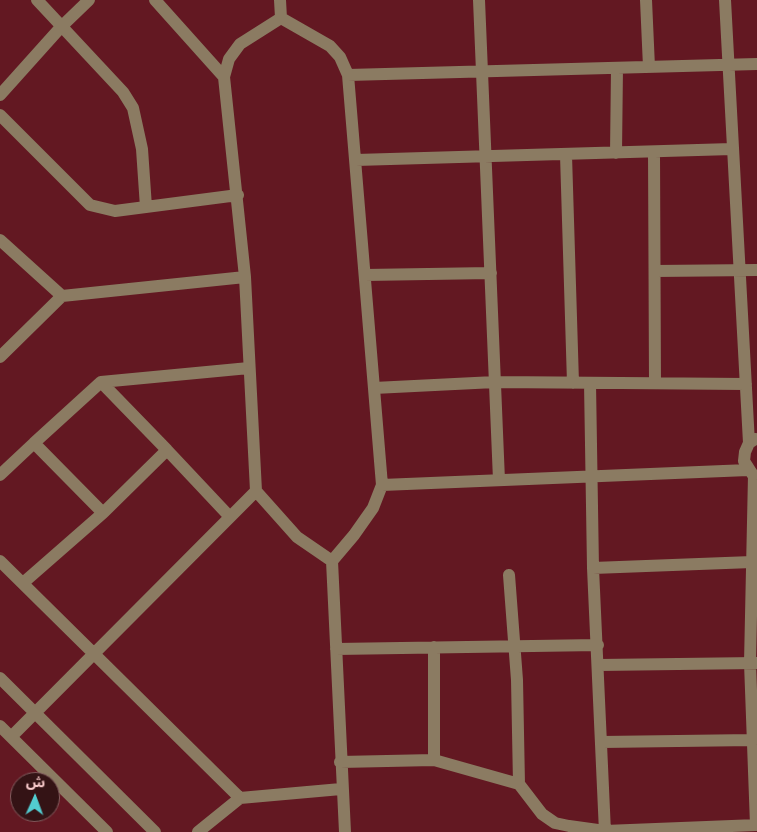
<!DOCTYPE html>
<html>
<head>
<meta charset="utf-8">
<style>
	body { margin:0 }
	#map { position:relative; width:757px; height:832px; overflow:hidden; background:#631822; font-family:"Sofia Sans Condensed","Noto Sans Arabic",sans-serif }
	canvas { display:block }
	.north { position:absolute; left:10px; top:772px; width:50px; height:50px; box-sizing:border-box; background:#341315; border:1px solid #845d5f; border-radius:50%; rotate:2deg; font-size:14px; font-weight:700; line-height:20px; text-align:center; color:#fbcccd }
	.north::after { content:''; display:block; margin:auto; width:18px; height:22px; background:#52ccd0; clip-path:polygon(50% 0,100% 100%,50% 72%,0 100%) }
</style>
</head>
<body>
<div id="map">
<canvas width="757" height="832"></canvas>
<div class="north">ش</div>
</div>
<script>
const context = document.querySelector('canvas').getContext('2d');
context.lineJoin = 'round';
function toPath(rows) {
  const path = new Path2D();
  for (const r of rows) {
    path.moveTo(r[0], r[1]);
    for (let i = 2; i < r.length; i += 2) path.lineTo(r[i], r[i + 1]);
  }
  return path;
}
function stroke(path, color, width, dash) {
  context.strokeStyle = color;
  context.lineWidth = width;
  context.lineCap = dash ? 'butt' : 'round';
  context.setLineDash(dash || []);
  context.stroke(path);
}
const minor = toPath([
	[37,0,123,92,133,108,142,149,146,207],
	[155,0,224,77],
	[280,0,281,18],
	[479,0,499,480],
	[646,0,649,67],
	[725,0,749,443],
	[348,75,757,64],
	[0,95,61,27,89,0],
	[0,115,90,205,115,211,238,195],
	[654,152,655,383],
	[616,153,617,68],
	[566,155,573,383],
	[356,160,732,149],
	[0,240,62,296],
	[655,271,757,270],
	[365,275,491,273],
	[0,357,62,296,245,277],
	[590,383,593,568,605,832],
	[374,388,495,382,746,384],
	[34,443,101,382],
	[167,450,101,382,249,368],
	[0,475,34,443,103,513],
	[753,475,744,461,745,452,749,443,755,439],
	[754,475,750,663,756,825],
	[382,485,748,470],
	[0,561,240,798],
	[332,561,345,832],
	[593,568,752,562],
	[509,575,517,680,519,784],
	[23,583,103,513,167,450,230,517],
	[434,647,434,760],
	[336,649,598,645],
	[599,665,757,663],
	[0,678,155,832],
	[0,726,107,832],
	[11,737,256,491,245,277,224,77,229,59,240,44,281,18,330,46,340,57,348,75,382,485,373,508,354,535,332,561,297,537,256,491],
	[602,742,753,740],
	[340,762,434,760,519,784,542,814,555,823,569,826,605,831,757,825],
	[198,832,240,798,341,789]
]);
stroke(minor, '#8b7b62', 12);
</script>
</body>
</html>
